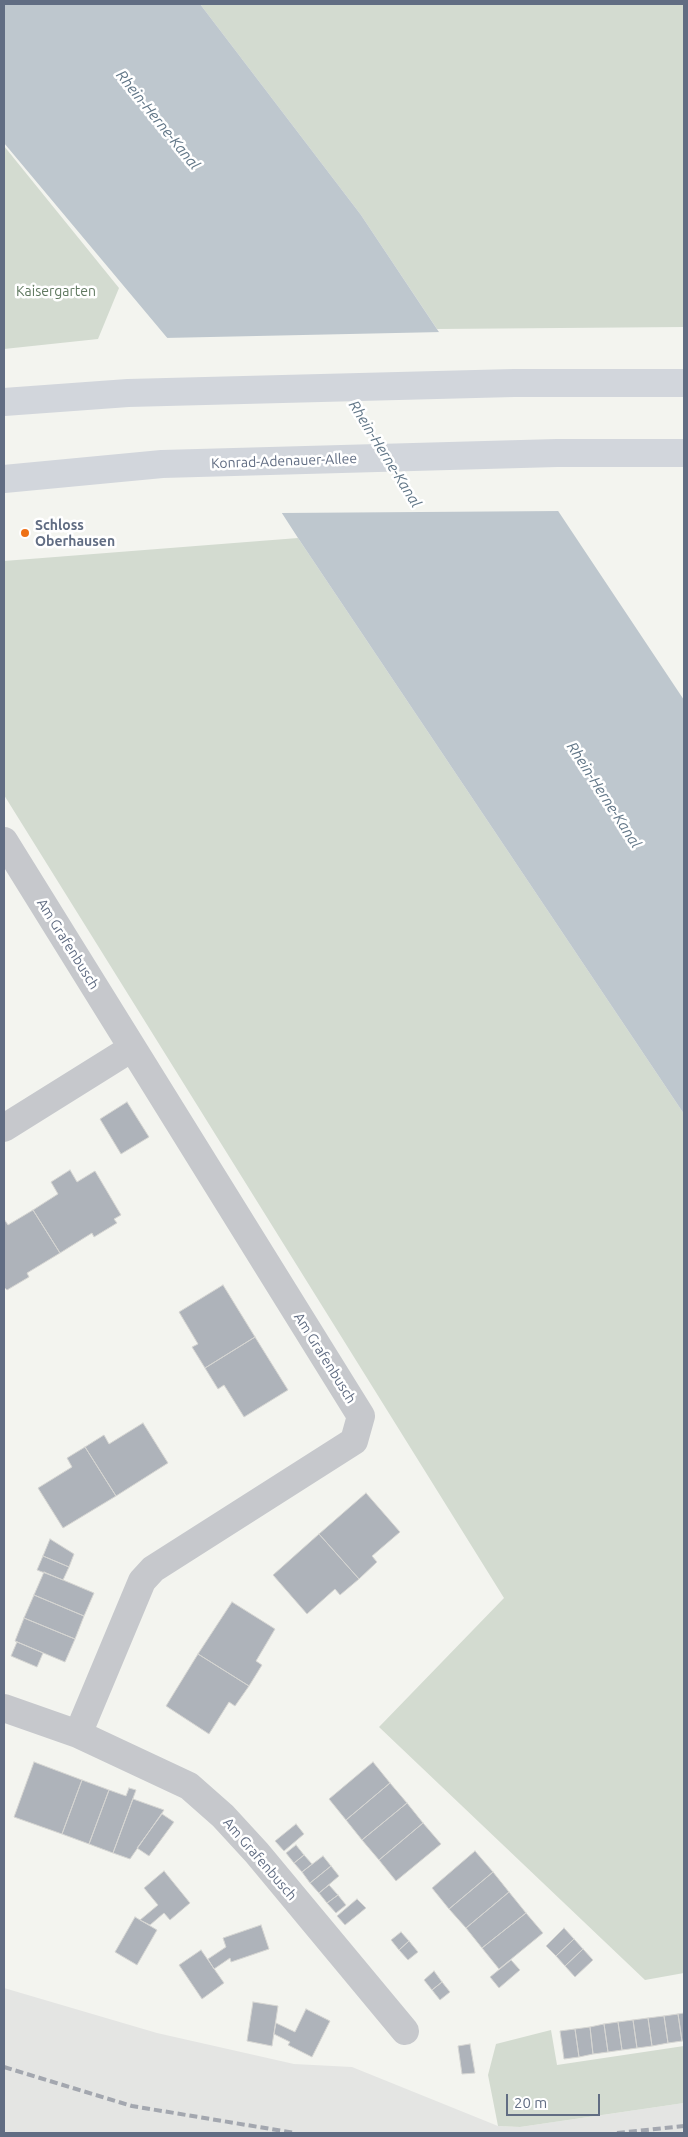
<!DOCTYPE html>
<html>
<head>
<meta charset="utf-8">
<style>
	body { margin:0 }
	#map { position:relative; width:688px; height:2137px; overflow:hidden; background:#f3f4ef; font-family:Ubuntu,sans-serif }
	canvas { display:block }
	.frame { position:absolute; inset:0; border:5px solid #616d83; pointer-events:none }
	.scale { position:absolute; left:506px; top:2094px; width:94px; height:22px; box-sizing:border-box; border:2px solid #616d83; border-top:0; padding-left:6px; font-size:15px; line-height:18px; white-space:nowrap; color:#616d83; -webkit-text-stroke:4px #fff; paint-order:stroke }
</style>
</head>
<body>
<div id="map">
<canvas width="688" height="2137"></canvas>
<div class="frame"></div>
<div class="scale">20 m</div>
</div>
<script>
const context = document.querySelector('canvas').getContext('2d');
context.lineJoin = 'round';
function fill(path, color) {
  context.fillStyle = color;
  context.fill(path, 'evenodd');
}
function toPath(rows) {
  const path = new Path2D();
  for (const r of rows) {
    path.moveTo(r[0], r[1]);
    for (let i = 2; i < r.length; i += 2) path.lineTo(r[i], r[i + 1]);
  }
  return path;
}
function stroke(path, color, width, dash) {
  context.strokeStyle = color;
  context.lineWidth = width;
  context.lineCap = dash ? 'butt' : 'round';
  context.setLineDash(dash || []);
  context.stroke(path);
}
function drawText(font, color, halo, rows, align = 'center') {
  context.font = font + ' Ubuntu,sans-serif';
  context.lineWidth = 5;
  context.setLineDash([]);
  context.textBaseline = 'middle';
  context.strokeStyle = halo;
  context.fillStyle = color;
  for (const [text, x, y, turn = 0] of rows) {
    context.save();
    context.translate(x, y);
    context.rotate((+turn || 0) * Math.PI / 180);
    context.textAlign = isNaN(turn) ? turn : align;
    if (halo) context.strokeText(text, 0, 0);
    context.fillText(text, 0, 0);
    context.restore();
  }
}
const built = toPath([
	[4,1988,157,2033,294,2064,352,2067,498,2126,520,2127,684,2103,684,2133,4,2133]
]);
const green = toPath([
	[200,4,684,4,684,327,437,329,361,215],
	[4,146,119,288,98,339,4,349],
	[298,538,684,1114,684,1973,645,1980,379,1727,504,1598,4,795,4,561],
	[551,2030,557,2065,684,2046,684,2103,520,2127,498,2126,488,2075,496,2044]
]);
const water = toPath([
	[4,4,200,4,361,215,684,700,684,1114,298,538,174,346,4,143]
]);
const pier = toPath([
	[442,332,561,511,280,513,164,338]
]);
const building = toPath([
	[127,1102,149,1137,121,1154,100,1119,127,1102],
	[70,1170,77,1182,95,1171,121,1215,114,1219,117,1223,94,1237,92,1233,60,1253,33,1210,58,1194,51,1182,70,1170],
	[33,1210,60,1253,27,1273,29,1277,7,1290,4,1287,4,1219,8,1225,33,1210],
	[223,1285,255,1337,205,1368,192,1347,198,1344,179,1312,223,1285],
	[255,1337,288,1390,244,1417,224,1385,218,1389,205,1368,255,1337],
	[143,1423,168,1463,116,1496,85,1447,104,1435,109,1444,143,1423],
	[85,1447,116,1496,63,1528,38,1488,72,1467,67,1458,85,1447],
	[366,1493,400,1532,372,1556,377,1562,359,1579,319,1534,366,1493],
	[319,1534,359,1579,340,1595,335,1589,307,1614,273,1575,319,1534],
	[50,1539,74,1554,69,1567,43,1556,50,1539],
	[43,1556,69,1567,63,1580,37,1570,43,1556],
	[44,1572,94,1593,84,1616,34,1595,44,1572],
	[34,1595,84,1616,75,1639,24,1618,34,1595],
	[232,1602,275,1629,256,1661,262,1665,249,1686,198,1654,232,1602],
	[24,1618,75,1639,65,1662,15,1641,24,1618],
	[17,1642,43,1653,37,1667,11,1656,17,1642],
	[198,1654,249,1686,235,1706,229,1702,209,1734,166,1706,198,1654],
	[34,1762,82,1780,62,1834,14,1817,34,1762],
	[373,1762,390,1783,346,1820,329,1799,373,1762],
	[82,1780,109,1790,89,1844,62,1834,82,1780],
	[390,1783,407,1803,362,1840,346,1820,390,1783],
	[129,1788,136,1790,113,1853,89,1844,109,1790,126,1796,129,1788],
	[133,1799,164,1810,130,1859,113,1853,133,1799],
	[407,1803,423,1823,379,1860,362,1840,407,1803],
	[162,1814,174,1822,149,1856,137,1848,162,1814],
	[423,1823,441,1844,396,1881,379,1860,423,1823],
	[296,1824,304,1834,284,1851,275,1841,296,1824],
	[296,1845,304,1855,294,1863,286,1853,296,1845],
	[475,1851,493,1872,449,1909,432,1888,475,1851],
	[304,1855,312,1864,302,1872,294,1863,304,1855],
	[323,1856,331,1866,310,1883,302,1872,323,1856],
	[331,1866,339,1876,319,1893,310,1883,331,1866],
	[164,1871,190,1903,170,1920,164,1913,150,1925,140,1920,158,1905,144,1888,164,1871],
	[493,1872,509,1892,466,1928,449,1909,493,1872],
	[329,1885,338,1895,327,1903,319,1893,329,1885],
	[509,1892,526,1913,482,1948,466,1928,509,1892],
	[338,1895,346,1905,336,1913,327,1903,338,1895],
	[357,1899,366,1908,345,1925,337,1916,357,1899],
	[526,1913,543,1933,499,1969,482,1948,526,1913],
	[135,1917,157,1930,137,1965,115,1952,135,1917],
	[261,1925,269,1949,231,1962,230,1958,214,1969,208,1959,226,1947,223,1938,261,1925],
	[564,1928,574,1939,556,1956,546,1946,564,1928],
	[401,1932,409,1941,399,1950,391,1940,401,1932],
	[574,1939,583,1949,565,1966,556,1956,574,1939],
	[409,1941,418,1952,408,1960,399,1950,409,1941],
	[583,1949,593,1960,575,1977,565,1966,583,1949],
	[201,1950,224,1983,202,1999,179,1965,201,1950],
	[511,1960,520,1970,499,1988,490,1977,511,1960],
	[434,1971,442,1982,432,1990,424,1980,434,1971],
	[442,1982,450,1992,440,2000,432,1990,442,1982],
	[253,2002,278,2006,272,2046,247,2041,253,2002],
	[306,2009,330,2021,312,2057,288,2045,290,2042,274,2034,276,2023,295,2032,306,2009],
	[684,2013,684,2041,682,2041,678,2014,684,2013],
	[678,2014,682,2041,668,2043,664,2016,678,2014],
	[664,2016,668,2043,652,2046,648,2018,664,2016],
	[648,2018,652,2046,637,2048,633,2020,648,2018],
	[633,2020,637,2048,622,2050,618,2022,633,2020],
	[618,2022,622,2050,608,2052,604,2024,618,2022],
	[604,2024,608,2052,593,2054,590,2027,604,2024],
	[590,2027,593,2054,579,2057,575,2029,590,2027],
	[575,2029,579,2057,564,2059,560,2031,575,2029],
	[470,2044,475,2073,462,2074,458,2046,470,2044]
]);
const minor = toPath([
	[4,841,361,1416,354,1441,153,1569,142,1581,78,1734],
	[4,1128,132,1048],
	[4,1708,78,1734,189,1786,223,1816,257,1853,405,2031]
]);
const primary = toPath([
	[4,402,128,393,514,383,684,383],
	[4,479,162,464,557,453,684,453]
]);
const rail = toPath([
	[4,2067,132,2106,295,2133],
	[617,2133,684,2126]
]);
const markers = [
	[25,533,5,"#ee7116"]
];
const parkNames = [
	["Kaisergarten",56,291]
];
const streetNames = [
	["Konrad-Adenauer-Allee",284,461,-2],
	["Am Grafenbusch",68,944,58],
	["Am Grafenbusch",325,1358,58],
	["Am Grafenbusch",260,1859,49]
];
const poiNames = [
	["Schloss",35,525],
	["Oberhausen",35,541]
];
const waterNames = [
	["Rhein-Herne-Kanal",158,120,51],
	["Rhein-Herne-Kanal",385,454,58],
	["Rhein-Herne-Kanal",604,795,57]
];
fill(built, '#e4e5e3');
fill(green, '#d3dbd0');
fill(water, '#bec7ce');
fill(pier, '#f3f4ef');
fill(building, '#aeb3ba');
stroke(building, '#d5d5d2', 1);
stroke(minor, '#c6c8cc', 28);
stroke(primary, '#d2d6dc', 28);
stroke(rail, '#a3a7af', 4, [8, 4]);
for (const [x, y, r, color] of markers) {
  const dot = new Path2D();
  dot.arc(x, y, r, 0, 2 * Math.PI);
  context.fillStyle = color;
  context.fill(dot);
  stroke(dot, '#fff', 2);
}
drawText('14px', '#607960', '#fff', parkNames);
drawText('14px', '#616d83', '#fff', streetNames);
drawText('bold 14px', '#616d83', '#fff', poiNames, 'left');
drawText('italic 15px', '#617687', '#fff', waterNames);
</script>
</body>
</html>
